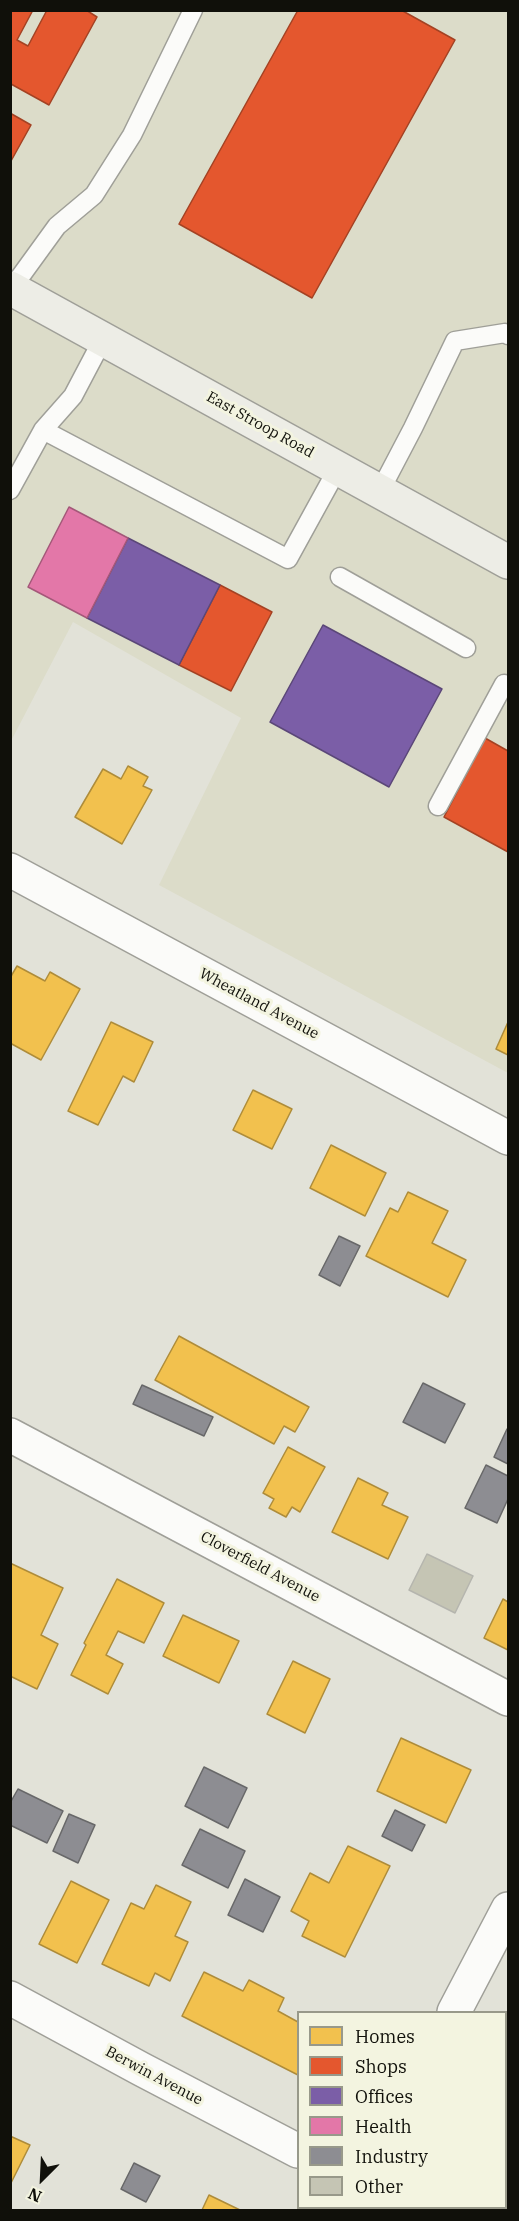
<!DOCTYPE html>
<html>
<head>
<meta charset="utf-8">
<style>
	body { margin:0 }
	#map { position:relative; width:519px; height:2221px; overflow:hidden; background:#e2e2d8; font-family:"IBM Plex Serif",serif }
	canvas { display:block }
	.frame { position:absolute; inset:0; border:12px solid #10100a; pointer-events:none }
	.legend { position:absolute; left:297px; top:2011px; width:210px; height:198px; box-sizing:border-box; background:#f3f4e0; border:2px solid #98998a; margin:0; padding:8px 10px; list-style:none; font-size:18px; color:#10100a }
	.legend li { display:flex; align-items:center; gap:12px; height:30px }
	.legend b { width:30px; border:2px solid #98998a }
	.north { position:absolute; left:12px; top:2149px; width:60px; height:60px; -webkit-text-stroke:4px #f3f4e0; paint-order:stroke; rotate:204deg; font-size:16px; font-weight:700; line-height:24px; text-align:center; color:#10100a }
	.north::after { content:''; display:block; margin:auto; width:21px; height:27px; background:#10100a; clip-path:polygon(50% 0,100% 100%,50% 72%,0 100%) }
</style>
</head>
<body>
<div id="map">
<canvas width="519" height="2221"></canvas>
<div class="frame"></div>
<ul class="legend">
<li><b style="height:16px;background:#f2c14e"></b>Homes</li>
<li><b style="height:16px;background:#e4572e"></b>Shops</li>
<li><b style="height:16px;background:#7b5ea7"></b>Offices</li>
<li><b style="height:16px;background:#e377a8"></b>Health</li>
<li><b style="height:16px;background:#8d8d92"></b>Industry</li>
<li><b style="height:16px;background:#c5c5b4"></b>Other</li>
</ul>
<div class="north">N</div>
</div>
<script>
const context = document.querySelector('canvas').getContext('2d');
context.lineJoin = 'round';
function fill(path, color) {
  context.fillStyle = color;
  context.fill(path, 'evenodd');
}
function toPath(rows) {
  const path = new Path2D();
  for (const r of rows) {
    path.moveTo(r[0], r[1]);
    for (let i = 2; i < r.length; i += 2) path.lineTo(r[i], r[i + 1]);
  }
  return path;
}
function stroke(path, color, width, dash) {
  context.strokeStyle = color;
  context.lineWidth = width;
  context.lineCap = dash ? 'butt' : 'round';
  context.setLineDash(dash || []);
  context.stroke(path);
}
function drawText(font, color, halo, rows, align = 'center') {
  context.font = font + ' "IBM Plex Serif",serif';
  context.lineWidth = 6;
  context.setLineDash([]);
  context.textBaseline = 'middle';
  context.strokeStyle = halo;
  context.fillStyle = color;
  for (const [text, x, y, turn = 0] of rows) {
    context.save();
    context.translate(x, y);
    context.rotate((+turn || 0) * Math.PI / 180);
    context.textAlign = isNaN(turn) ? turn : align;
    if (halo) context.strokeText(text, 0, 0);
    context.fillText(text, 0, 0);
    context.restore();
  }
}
const built = toPath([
	[11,11,508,11,508,1073,159,885,241,718,73,622,11,741]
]);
const homes = toPath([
	[128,766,148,777,143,786,152,790,122,844,75,817,103,769,121,779,128,766],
	[17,966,45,981,50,972,80,989,41,1060,10,1043,10,978,17,966],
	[111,1022,153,1042,134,1082,123,1076,98,1125,68,1111,111,1022],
	[508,1022,508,1055,496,1049,508,1022],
	[253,1090,292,1109,272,1149,233,1130,253,1090],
	[331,1145,386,1173,365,1216,310,1188,331,1145],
	[408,1192,448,1211,432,1243,466,1260,448,1297,366,1256,390,1208,398,1212,408,1192],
	[179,1336,309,1407,295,1432,284,1426,274,1444,155,1380,179,1336],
	[288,1447,325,1467,300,1512,292,1507,286,1517,269,1508,274,1499,263,1493,288,1447],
	[358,1478,388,1493,382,1505,408,1517,388,1559,332,1532,358,1478],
	[10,1563,63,1588,41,1635,58,1644,37,1689,10,1676,10,1563],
	[117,1579,164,1603,144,1643,118,1631,106,1655,123,1664,108,1694,71,1675,86,1645,84,1643,117,1579],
	[503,1599,508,1602,508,1650,484,1638,503,1599],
	[183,1615,239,1641,219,1683,163,1656,183,1615],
	[293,1661,330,1679,305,1733,267,1714,293,1661],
	[401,1738,471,1770,446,1823,377,1791,401,1738],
	[348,1846,390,1866,345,1957,302,1936,309,1921,291,1911,310,1873,329,1883,348,1846],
	[71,1881,109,1900,77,1963,39,1944,71,1881],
	[156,1885,191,1902,175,1936,188,1942,170,1981,155,1973,149,1986,102,1964,131,1903,144,1909,156,1885],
	[204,1972,243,1991,249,1980,284,1998,278,2011,298,2022,298,2075,182,2016,204,1972],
	[10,2136,30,2145,10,2185,10,2136],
	[209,2195,240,2210,202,2210,209,2195],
	[506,2197,508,2199,508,2210,484,2210,485,2208,506,2208,506,2197]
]);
const shops = toPath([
	[10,10,33,10,17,40,28,46,47,10,86,10,97,17,49,105,11,84,10,86,10,10],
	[298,10,401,10,455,40,312,298,179,224,298,10],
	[10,113,31,125,11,161,10,161,10,113],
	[220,585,272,612,231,691,179,665,220,585],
	[485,738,508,751,508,852,444,817,485,738]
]);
const offices = toPath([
	[128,538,220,585,179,665,87,618,128,538],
	[323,625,442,689,389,787,270,722,323,625]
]);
const health = toPath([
	[69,507,128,538,87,618,28,587,69,507]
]);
const industry = toPath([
	[339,1236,360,1246,340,1286,319,1275,339,1236],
	[423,1383,465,1404,445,1443,403,1422,423,1383],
	[142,1385,213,1417,204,1436,133,1404,142,1385],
	[507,1429,508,1430,508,1464,494,1457,507,1429],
	[486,1465,508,1476,508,1499,497,1523,465,1508,486,1465],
	[204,1767,247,1788,228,1828,185,1806,204,1767],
	[18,1789,63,1811,47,1843,10,1825,10,1803,18,1789],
	[395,1810,425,1825,412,1851,382,1836,395,1810],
	[69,1814,95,1825,78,1863,53,1851,69,1814],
	[200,1829,245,1851,228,1888,182,1865,200,1829],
	[245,1879,280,1897,263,1932,228,1915,245,1879],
	[134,2163,160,2176,146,2202,121,2189,134,2163]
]);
const building = toPath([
	[427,1554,473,1576,455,1613,409,1590,427,1554]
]);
const service = toPath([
	[12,288,57,226,94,195,132,135,193,10],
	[43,430,288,559,338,468],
	[10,490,43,430,73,396,103,339],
	[380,491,413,428,455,341,505,333,508,335],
	[340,577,466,648],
	[438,806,504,684,508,687]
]);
const minor = toPath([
	[10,870,508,1138],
	[10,1435,508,1699],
	[10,1998,141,2069,298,2151]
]);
const tertiary = toPath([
	[454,2012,508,1909],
	[351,2210,353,2208]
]);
const secondary = toPath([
	[10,288,508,562]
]);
const streetNames = [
	["East Stroop Road",260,425,29],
	["Wheatland Avenue",259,1004,28],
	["Cloverfield Avenue",260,1567,28],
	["Berwin Avenue",154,2076,28]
];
fill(built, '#dcdcc9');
fill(homes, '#f2c14e');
stroke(homes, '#ae8c3a', 1.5);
fill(shops, '#e4572e');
stroke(shops, '#a44223', 1.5);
fill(offices, '#7b5ea7');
stroke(offices, '#5b4778', 1.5);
fill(health, '#e377a8');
stroke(health, '#a45879', 1.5);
fill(industry, '#8d8d92');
stroke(industry, '#686869', 1.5);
fill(building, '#c5c5b4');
stroke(building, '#b5b5ae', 1.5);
stroke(service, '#9f9f98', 21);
stroke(minor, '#9f9f98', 36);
stroke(tertiary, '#9f9f98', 36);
stroke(secondary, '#9f9f98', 36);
stroke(service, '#fbfbf9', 18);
stroke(minor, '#fbfbf9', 33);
stroke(tertiary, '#fbfbf9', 33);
stroke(secondary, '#edede6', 33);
drawText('15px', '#10100a', '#f3f4e0', streetNames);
</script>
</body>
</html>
